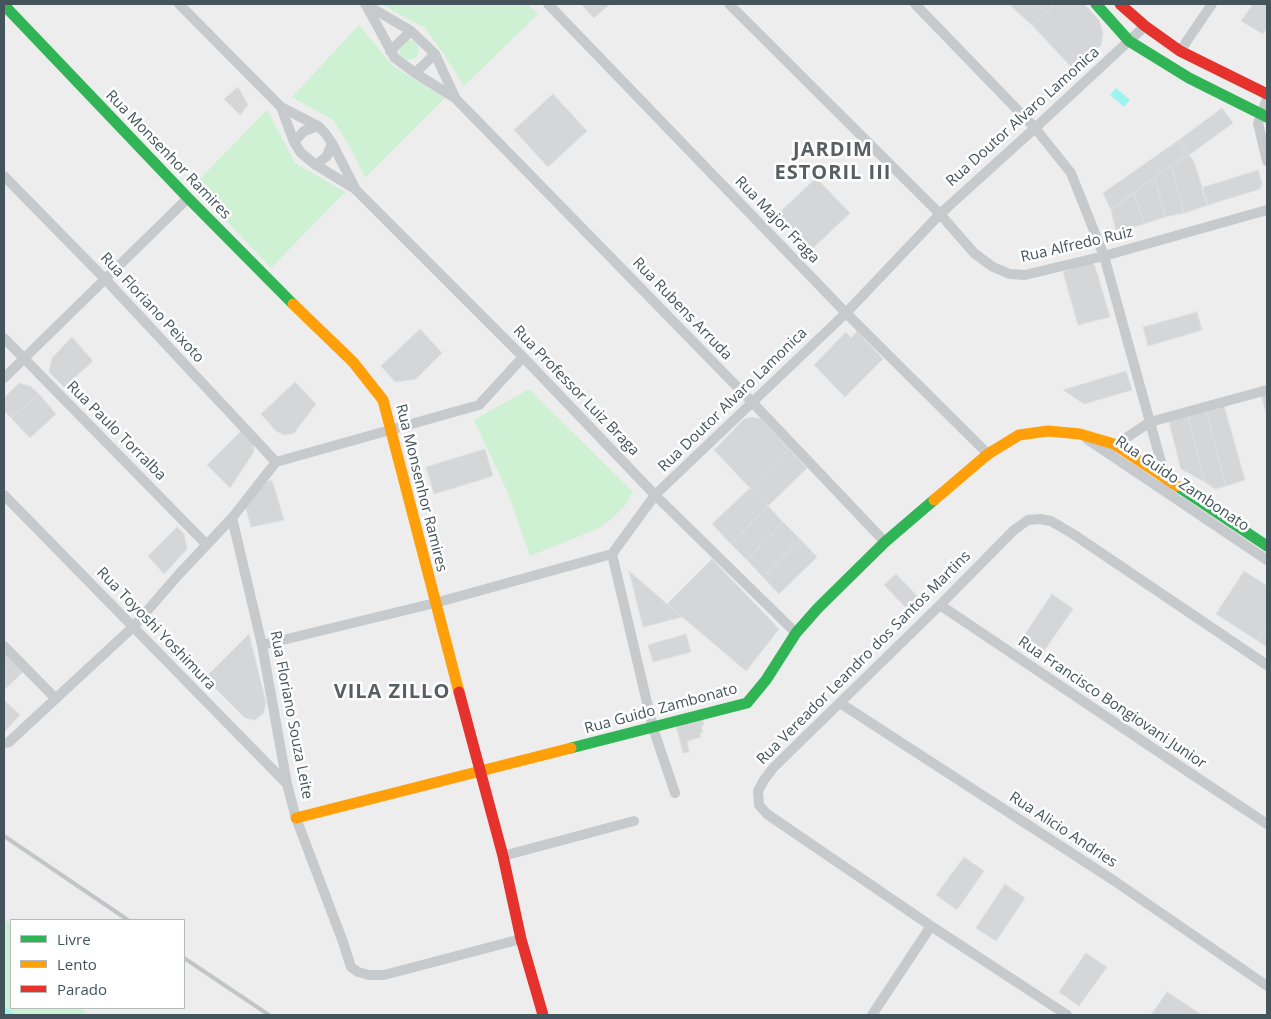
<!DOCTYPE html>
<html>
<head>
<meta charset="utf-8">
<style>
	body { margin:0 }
	#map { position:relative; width:1271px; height:1019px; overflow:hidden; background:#eeeded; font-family:"Open Sans",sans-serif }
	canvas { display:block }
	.frame { position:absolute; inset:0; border:5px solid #43555b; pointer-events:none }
	.legend { position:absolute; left:10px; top:919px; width:175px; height:90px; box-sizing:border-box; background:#fff; border:1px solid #b4bbbd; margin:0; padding:6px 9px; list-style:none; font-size:15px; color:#43555b }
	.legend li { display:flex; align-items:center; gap:10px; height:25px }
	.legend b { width:25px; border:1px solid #b4bbbd }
</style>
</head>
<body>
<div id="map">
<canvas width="1271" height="1019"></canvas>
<div class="frame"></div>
<ul class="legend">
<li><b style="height:6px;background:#30b455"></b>Livre</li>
<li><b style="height:6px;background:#ff9f0a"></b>Lento</li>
<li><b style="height:6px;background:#e5322d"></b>Parado</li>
</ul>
</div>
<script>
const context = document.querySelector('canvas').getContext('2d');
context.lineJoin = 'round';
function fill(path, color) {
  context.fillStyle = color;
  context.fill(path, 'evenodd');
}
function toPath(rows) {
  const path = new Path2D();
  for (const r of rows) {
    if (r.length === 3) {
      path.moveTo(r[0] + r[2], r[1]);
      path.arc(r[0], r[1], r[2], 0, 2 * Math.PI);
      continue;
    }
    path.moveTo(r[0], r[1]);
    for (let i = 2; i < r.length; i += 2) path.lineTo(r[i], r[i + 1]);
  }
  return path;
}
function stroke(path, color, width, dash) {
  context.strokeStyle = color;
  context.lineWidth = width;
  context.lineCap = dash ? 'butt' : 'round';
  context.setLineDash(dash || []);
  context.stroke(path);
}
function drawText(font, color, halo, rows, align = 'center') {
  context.font = font + ' "Open Sans",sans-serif';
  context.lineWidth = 5;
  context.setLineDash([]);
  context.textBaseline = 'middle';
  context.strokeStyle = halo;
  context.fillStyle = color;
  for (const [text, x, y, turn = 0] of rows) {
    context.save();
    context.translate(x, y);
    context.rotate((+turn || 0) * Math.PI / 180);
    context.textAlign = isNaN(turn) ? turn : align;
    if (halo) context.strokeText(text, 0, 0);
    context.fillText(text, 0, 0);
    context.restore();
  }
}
const green = toPath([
	[381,4,527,4,538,14,464,86,445,56,425,28],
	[359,25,393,66,445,98,365,178,348,143,333,120,292,97],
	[409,50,10],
	[267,110,295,163,345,192,271,268,193,186],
	[529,389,633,492,624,507,609,521,597,529,530,556,508,493,474,420],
	[4,919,11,925,11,1008,82,1008,87,1015,4,1015]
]);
const water = toPath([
	[1116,88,1130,100,1124,107,1110,95]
]);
const stream = toPath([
	[4,1009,13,1015]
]);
const building = toPath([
	[581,4,610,4,594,18,581,4],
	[1013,4,1055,4,1032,25,1011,6,1013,4],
	[1055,4,1084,4,1099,20,1103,33,1101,45,1075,71,1032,25,1055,4],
	[1253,4,1267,4,1267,28,1263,34,1241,21,1253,4],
	[238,87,248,105,240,115,224,99,238,87],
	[553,94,587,131,548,167,514,130,553,94],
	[1222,108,1233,123,1189,155,1179,140,1222,108],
	[1179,140,1189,155,1171,165,1111,210,1103,193,1179,140],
	[1189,155,1194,162,1208,205,1184,213,1171,165,1189,155],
	[1171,165,1184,213,1165,217,1155,177,1171,165],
	[1258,170,1262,183,1260,189,1208,205,1201,188,1258,170],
	[1155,177,1165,217,1144,224,1134,193,1155,177],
	[816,178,850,213,812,249,778,214,816,178],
	[1134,193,1144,224,1116,231,1111,210,1134,193],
	[1090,262,1095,266,1110,317,1078,325,1063,272,1090,262],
	[1197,312,1202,330,1148,346,1143,327,1197,312],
	[420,329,442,353,416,379,395,382,381,366,420,329],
	[857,331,883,359,845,397,814,365,846,332,851,338,857,331],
	[72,337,93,361,64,387,49,372,52,358,72,337],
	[1126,371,1132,390,1084,404,1063,390,1126,371],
	[295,382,316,404,294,433,284,435,276,431,261,414,295,382],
	[19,383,30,386,39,394,11,418,4,411,4,398,19,383],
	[1267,393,1267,416,1261,395,1267,393],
	[39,394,56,414,30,438,11,418,39,394],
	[1224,406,1245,480,1226,486,1206,411,1224,406],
	[1206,411,1226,486,1215,489,1205,482,1188,416,1206,411],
	[1188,416,1205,482,1181,469,1169,422,1188,416],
	[752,417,761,419,789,449,750,488,714,450,744,419,752,417],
	[243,429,254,441,253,453,230,488,207,465,243,429],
	[485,449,493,476,434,494,426,467,485,449],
	[789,449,807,468,768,506,750,488,789,449],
	[272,480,284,520,251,527,245,505,260,484,272,480],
	[750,488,768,506,731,544,712,524,750,488],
	[768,506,783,522,747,560,731,544,768,506],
	[783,522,801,540,763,577,747,560,783,522],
	[177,527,184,534,187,549,164,574,148,556,177,527],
	[801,540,817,557,779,594,763,577,801,540],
	[712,559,779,629,746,671,667,604,712,559],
	[629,571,667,604,682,617,643,627,629,571],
	[1244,571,1267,586,1267,625,1258,641,1216,614,1244,571],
	[896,574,922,601,910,612,884,585,896,574],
	[1052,594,1073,609,1044,651,1023,637,1052,594],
	[1267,625,1267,647,1258,641,1267,625],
	[249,634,266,703,263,714,255,720,245,718,205,678,249,634],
	[686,634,691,652,653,662,648,645,686,634],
	[4,651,24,671,4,690,4,651],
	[4,700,20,715,4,732,4,700],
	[702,716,704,725,701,726,703,732,700,733,701,737,687,741,689,752,683,753,675,722,702,716],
	[964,857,984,871,957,910,936,895,964,857],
	[1005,884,1025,898,996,941,976,928,1005,884],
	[1086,953,1107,967,1079,1006,1059,992,1086,953],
	[1167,992,1202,1015,1151,1015,1167,992]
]);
const street = toPath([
	[179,4,281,107,318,126,325,133,332,143,355,188],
	[365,4,411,31,435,54,455,97],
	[548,4,846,313,988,454],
	[729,4,940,214,974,253,993,267,1010,274,1025,275,1104,256,1267,210],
	[915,4,1035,128,1071,173,1104,256,1166,480,1167,492],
	[366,5,395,58,415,73,455,98,753,403,885,542],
	[390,51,411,31],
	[1180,51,1212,4],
	[415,73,435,54],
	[1267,99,1258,123,1267,161],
	[281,107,294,142,301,153,316,165,355,189,523,357,655,495,796,633],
	[294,142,304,131,318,126],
	[316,165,327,156,332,143],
	[4,176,105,279,276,462],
	[4,338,207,545],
	[4,378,188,198],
	[1087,439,1267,560],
	[1111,448,1150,422,1267,390],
	[276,462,479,405,523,357],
	[4,495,287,784],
	[232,518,262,645,287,784,296,818,343,942,351,967,358,972,369,975,384,975,521,939],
	[612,554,653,728,675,793],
	[940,605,1187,771,1267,824],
	[262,645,435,603,612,554,655,495,846,313,940,214,1035,128,1145,26],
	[4,646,56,699],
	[840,703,1113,880,1267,986],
	[4,743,9,742,133,627,180,573,232,518,276,462],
	[503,856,634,821],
	[872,1015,931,926],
	[1067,1015,931,926,767,814,759,805,758,791,764,780,773,768,940,605,1014,530,1028,520,1040,519,1051,521,1073,534,1267,665]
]);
const fast = toPath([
	[1096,4,1129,41,1189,78,1267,117],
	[4,5,188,198,293,304],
	[1177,486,1267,546],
	[571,748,747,703,766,680,796,633,818,608,885,542,934,500]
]);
const slow = toPath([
	[293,304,353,362,383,400,459,692],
	[934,500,988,454,1019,435,1048,431,1080,434,1114,444,1177,486],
	[296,818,571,748]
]);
const jam = toPath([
	[1120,4,1145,26,1180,51,1267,94],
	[459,692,503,856,521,939,543,1015]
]);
const rail = toPath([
	[4,836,128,920],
	[184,958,269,1015]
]);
const streetNames = [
	["Rua Doutor Alvaro Lamonica",1023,117,-42],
	["Rua Monsenhor Ramires",168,155,46],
	["Rua Major Fraga",777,220,46],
	["Rua Alfredo Ruiz",1077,245,-13],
	["Rua Floriano Peixoto",152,308,47],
	["Rua Rubens Arruda",682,309,46],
	["Rua Professor Luiz Braga",576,391,46],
	["Rua Doutor Alvaro Lamonica",733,400,-44],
	["Rua Paulo Torralba",116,431,45],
	["Rua Guido Zambonato",1182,484,34],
	["Rua Monsenhor Ramires",421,488,76],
	["Rua Toyoshi Yoshimura",156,629,46],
	["Rua Vereador Leandro dos Santos Martins",864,658,-45],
	["Rua Francisco Bongiovani Junior",1112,703,34],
	["Rua Guido Zambonato",661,709,-15],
	["Rua Floriano Souza Leite",291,715,79],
	["Rua Alicio Andries",1063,830,33]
];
const districtNames = [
	["JARDIM",833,150],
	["ESTORIL III",833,173],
	["VILA ZILLO",392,692]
];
fill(green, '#cef0d3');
fill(water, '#9ef3f1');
stroke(stream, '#9ef3f1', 4);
fill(building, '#d5d6d7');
stroke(building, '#dfdfe0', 1);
stroke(street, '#c6cacc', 10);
stroke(fast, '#30b455', 11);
stroke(slow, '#ff9f0a', 11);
stroke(jam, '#e5322d', 11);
stroke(rail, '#c2c5c6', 4);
drawText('15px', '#43555b', '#fff', streetNames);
context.letterSpacing = '1px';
drawText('bold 20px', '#585f62', '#fff', districtNames);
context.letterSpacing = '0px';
</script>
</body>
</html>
